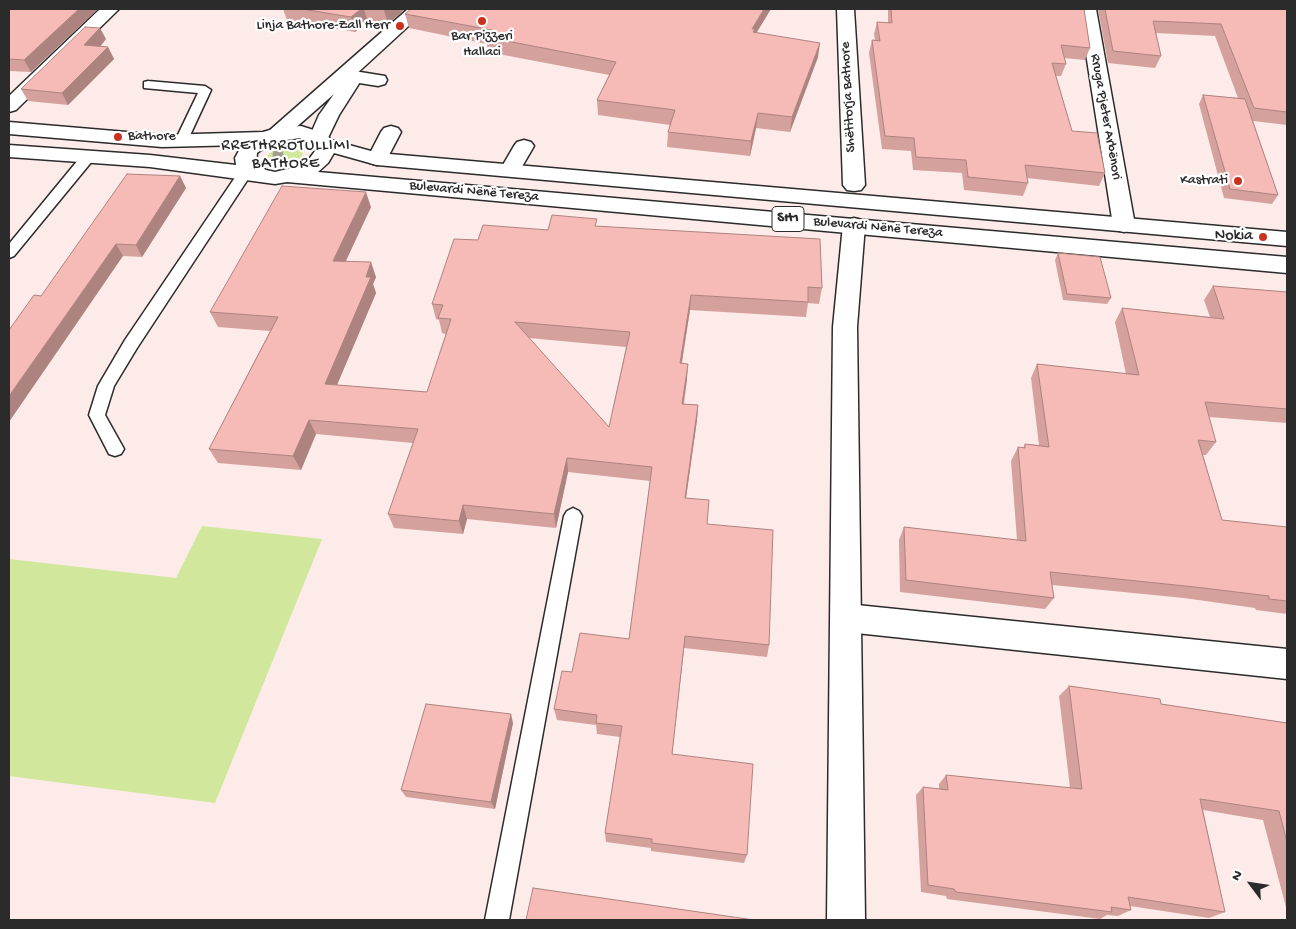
<!DOCTYPE html>
<html>
<head>
<meta charset="utf-8">
<style>
	body { margin:0 }
	#map { position:relative; width:1296px; height:929px; overflow:hidden; background:#fdebe9; font-family:"Gochi Hand",sans-serif }
	canvas { display:block }
	.frame { position:absolute; inset:0; border:10px solid #2b2b2b; pointer-events:none }
	.north { position:absolute; left:1226px; top:859px; width:50px; height:50px; -webkit-text-stroke:4px #fff; paint-order:stroke; rotate:301deg; font-size:14px; font-weight:700; line-height:20px; text-align:center; color:#2b2b2b }
	.north::after { content:''; display:block; margin:auto; width:18px; height:22px; background:#2b2b2b; clip-path:polygon(50% 0,100% 100%,50% 72%,0 100%) }
</style>
</head>
<body>
<div id="map">
<canvas width="1296" height="929"></canvas>
<div class="frame"></div>
<div class="north">N</div>
</div>
<script>
const context = document.querySelector('canvas').getContext('2d');
context.lineJoin = 'round';
function fill(path, color) {
  context.fillStyle = color;
  context.fill(path, 'evenodd');
}
function toPath(rows) {
  const path = new Path2D();
  for (const r of rows) {
    path.moveTo(r[0], r[1]);
    for (let i = 2; i < r.length; i += 2) path.lineTo(r[i], r[i + 1]);
  }
  return path;
}
function stroke(path, color, width, dash) {
  context.strokeStyle = color;
  context.lineWidth = width;
  context.lineCap = dash ? 'butt' : 'round';
  context.setLineDash(dash || []);
  context.stroke(path);
}
function drawText(font, color, halo, rows, align = 'center') {
  context.font = font + ' "Gochi Hand",sans-serif';
  context.lineWidth = 4.5;
  context.setLineDash([]);
  context.textBaseline = 'middle';
  context.strokeStyle = halo;
  context.fillStyle = color;
  for (const [text, x, y, turn = 0] of rows) {
    context.save();
    context.translate(x, y);
    context.rotate((+turn || 0) * Math.PI / 180);
    context.textAlign = isNaN(turn) ? turn : align;
    if (halo) context.strokeText(text, 0, 0);
    context.fillText(text, 0, 0);
    context.restore();
  }
}
const green = toPath([
	[292,145,303,151,302,158,298,161,281,166,268,161,268,155,275,148],
	[202,526,322,539,215,803,9,776,9,559,176,578]
]);
const lane = toPath([
	[148,81,205,86,211,90,186,144,181,145,175,141,198,93,144,88,144,82,148,81],
	[88,153,93,154,94,157,93,160,14,256,9,258,9,244,83,154,88,153],
	[245,169,252,173,137,348,114,386,105,415,124,449,121,454,115,456,109,454,89,415,98,386,125,340,238,173,245,169],
	[573,508,579,511,582,516,509,920,485,920,564,516,567,511,573,508]
]);
const street = toPath([
	[100,9,119,9,16,110,9,112,9,96,100,9],
	[837,9,854,9,865,185,861,190,854,191,847,190,843,185,837,9],
	[1079,9,1096,9,1135,225,1132,230,1124,232,1116,230,1113,225,1079,9],
	[354,71,385,76,387,80,385,84,378,86,347,81,345,77,347,73,354,71],
	[391,126,398,128,401,132,387,159,384,163,377,165,370,163,367,159,381,132,384,128,391,126],
	[524,140,531,142,534,146,520,170,517,174,510,176,503,174,500,170,514,146,517,142,524,140],
	[847,604,1287,649,1287,679,847,632,836,628,831,618,836,608,847,604]
]);
const secondary = toPath([
	[408,9,427,9,353,77,358,78,360,82,339,115,326,142,319,144,312,142,309,138,319,115,334,94,284,138,270,138,267,134,270,130,408,9],
	[854,218,862,220,865,225,857,327,865,920,827,920,833,327,843,225,846,220,854,218]
]);
const primary = toPath([
	[9,122,162,135,263,132,277,128,301,126,326,134,331,140,378,153,1287,232,1287,246,377,165,334,153,328,163,318,172,1287,257,1287,273,287,182,275,184,150,167,9,157,9,145,150,155,236,165,235,158,242,145,162,147,9,134,9,122],
	[300,138,314,145,315,151,307,162,295,167,275,172,266,170,256,164,257,153,272,142,300,138]
]);
const trees = [
	[278,155]
];
const wall = toPath([
	[9,9,98,9,31,72,9,71],
	[283,9,405,9,388,24,367,20,355,32,287,20],
	[888,9,1084,9,1090,48,1085,60,1064,58,1066,64,1061,76,1056,76,1072,131,1105,173,1099,186,1027,178,1028,183,1023,196,964,190,962,173,913,170,911,151,882,149,869,53,872,40,875,40,874,34,877,22,888,23],
	[1098,9,1287,9,1287,125,1253,121,1278,195,1272,204,1224,198,1199,104,1203,95,1238,98,1215,36,1156,33,1161,56,1155,68,1108,63],
	[405,14,757,33,818,57,790,132,756,128,750,156,667,147,668,132,670,125,598,115,597,100,609,75,488,52,487,44,409,28],
	[106,39,100,47,108,47,114,59,68,105,28,101,21,89],
	[180,176,186,188,142,257,123,256,41,296],
	[371,207,345,261,376,277,373,284,376,293,337,385,427,392,446,334,442,333,439,320,436,319,432,304,478,240,548,230,597,226,822,288,819,304,808,303,806,317,690,310,682,363,687,379,684,404,698,405,697,420,686,498,707,524,769,645,767,657,684,648,672,754,747,855,744,863,651,851,651,848,606,842,605,833,620,737,597,734,596,725,557,720,554,709,572,672,629,639,650,481,568,472,556,528,467,519,463,534,394,528,388,514,413,443,316,434,301,470,218,463,209,449,270,331,218,327,210,312],
	[529,338,626,347,609,427],
	[1058,253,1111,298,1107,304,1063,300,1055,260],
	[1213,286,1287,292,1287,423,1209,417,1216,442,1206,455,1203,455,1222,520,1287,527,1287,614,1256,610,1255,608,1184,598,1052,585,1054,598,1045,609,900,592,899,540,904,527,1017,540,1011,461,1018,447,1023,448,1025,444,1039,445,1031,378,1037,364,1126,374,1115,322,1122,308,1210,317,1204,300],
	[1069,686,1161,704,1287,723,1287,911,1263,820,1203,810,1225,912,1209,918,1130,906,1131,910,1118,916,1107,915,1100,919,947,899,946,896,921,892,916,795,923,787,939,789,939,784,946,775,1070,788,1059,696],
	[513,723,495,809,406,797,401,790]
]);
const shadedWall = toPath([
	[79,9,98,9,31,72,24,60],
	[361,9,364,9,367,20,355,32,351,17],
	[385,9,405,9,388,24,384,10],
	[764,9,771,9,754,37,752,29],
	[100,28,106,39,91,57,84,45],
	[820,43,818,57,790,132,792,117],
	[108,47,114,59,68,105,62,93],
	[758,113,756,128,750,156,751,141],
	[180,176,186,188,142,257,136,245],
	[366,192,371,207,339,276,333,261],
	[116,244,123,256,9,422,9,396],
	[371,262,376,277,373,284,376,293,331,399,325,384],
	[691,295,690,310,679,378,680,363],
	[688,364,687,379,681,418,682,404],
	[698,405,697,420,684,512,685,498],
	[309,420,316,434,301,470,293,456],
	[567,458,568,472,556,528,554,514],
	[463,505,467,519,463,534,459,521],
	[685,636,684,648,671,764,672,754],
	[511,714,513,723,495,809,491,802]
]);
const building = toPath([
	[9,9,79,9,24,60,9,59,9,9],
	[302,9,361,9,351,17,302,9],
	[411,9,764,9,752,29,755,29,753,32,820,43,792,117,758,113,751,141,668,132,675,110,597,100,616,62,486,37,492,30,405,14,411,9],
	[891,9,1084,9,1090,48,1061,45,1066,64,1052,63,1072,131,1097,133,1105,173,1025,165,1028,183,968,177,966,160,916,157,914,138,885,136,872,40,880,41,877,22,892,23,891,9],
	[1105,9,1287,9,1287,112,1254,108,1221,24,1153,21,1161,56,1113,51,1105,9],
	[85,27,100,28,84,45,108,47,62,93,21,89,85,27],
	[1203,95,1245,99,1278,195,1230,189,1203,95],
	[127,174,180,176,136,245,116,244,9,396,9,330,34,295,41,296,127,174],
	[282,186,366,192,333,261,371,262,366,277,371,277,325,384,427,392,451,319,438,318,443,305,432,304,454,239,478,240,483,225,548,230,552,215,597,219,595,226,820,239,822,288,808,287,808,302,691,295,680,363,688,364,682,404,698,405,685,498,709,500,707,524,773,530,769,645,685,636,672,754,753,764,747,855,652,843,652,839,605,833,622,726,596,723,597,715,554,709,562,671,572,672,580,633,629,639,652,467,567,458,554,514,463,505,459,521,388,514,418,429,309,420,293,456,209,449,278,317,210,312,282,186],
	[515,322,630,332,609,427,515,322],
	[1058,253,1100,257,1111,298,1067,294,1058,253],
	[1213,286,1287,292,1287,409,1205,402,1216,442,1198,440,1222,520,1287,527,1287,601,1269,599,1269,596,1195,587,1050,572,1054,598,906,580,904,527,1026,541,1018,447,1025,448,1025,444,1049,447,1037,364,1139,375,1122,308,1224,319,1213,286],
	[1069,686,1160,699,1161,704,1287,723,1287,842,1279,811,1200,799,1225,912,1128,897,1131,910,1111,907,1112,912,956,892,954,889,928,885,923,787,948,790,946,775,1082,789,1069,686],
	[426,704,511,714,491,802,401,790,426,704],
	[533,888,754,920,526,920,533,888]
]);
const markers = [
	[482,21,5,"#c8321e"],
	[400,26,5,"#c8321e"],
	[118,137,5,"#c8321e"],
	[1238,181,5,"#c8321e"],
	[1263,237,5,"#c8321e"]
];
const farPoinames = [
	["Linja Bathore-Zall Herr",390,26],
	["Bar Pizzeri",482,37,"center"],
	["Hallaci",482,53,"center"],
	["Bathore",128,137,"left"],
	["Kastrati",1228,181]
];
const farStreetnames = [
	["Shëtitorja Bathore",849,97,-93],
	["Rruga Pjeter Arbënori",1105,117,80],
	["Bulevardi Nënë Tereza",474,192,5],
	["Bulevardi Nënë Tereza",878,228,5]
];
const shields = [
	[788,219,32]
];
const shieldNames = [
	["SH1",788,219]
];
const farQuarternames = [
	["RRETHRROTULLIMI",286,147],
	["BATHORE",286,165]
];
const poiNames = [
	["Nokia",1253,237]
];
fill(green, '#d0e79c');
stroke(lane, '#2b2b2b', 3);
stroke(street, '#2b2b2b', 3);
stroke(secondary, '#2b2b2b', 3);
stroke(primary, '#2b2b2b', 3);
fill(lane, '#fff');
fill(street, '#fff');
fill(secondary, '#fff');
fill(primary, '#fff');
context.fillStyle = '#a09b90';
for (const [x, y] of trees) {
  context.beginPath();
  context.arc(x, y, 5.5, 0, 2 * Math.PI);
  context.fill();
}
fill(wall, '#d4a19d');
fill(shadedWall, '#ad8380');
fill(building, '#f7bbb7');
stroke(building, '#ad8380', 1);
for (const [x, y, r, color] of markers) {
  const dot = new Path2D();
  dot.arc(x, y, r, 0, 2 * Math.PI);
  context.fillStyle = color;
  context.fill(dot);
  stroke(dot, '#fff', 2);
}
drawText('14px', '#2b2b2b', '#fff', farPoinames, 'right');
drawText('14px', '#2b2b2b', '#fff', farStreetnames);
for (const [x, y, w] of shields) {
  const box = new Path2D();
  box.roundRect(x - w / 2, y - 12.5, w, 25, 4);
  context.fillStyle = '#fff';
  context.fill(box);
  stroke(box, '#2b2b2b', 1);
}
drawText('bold 15px', '#2b2b2b', null, shieldNames);
context.letterSpacing = '1px';
drawText('16px', '#2b2b2b', '#fff', farQuarternames);
context.letterSpacing = '0px';
drawText('16px', '#2b2b2b', '#fff', poiNames, 'right');
</script>
</body>
</html>
